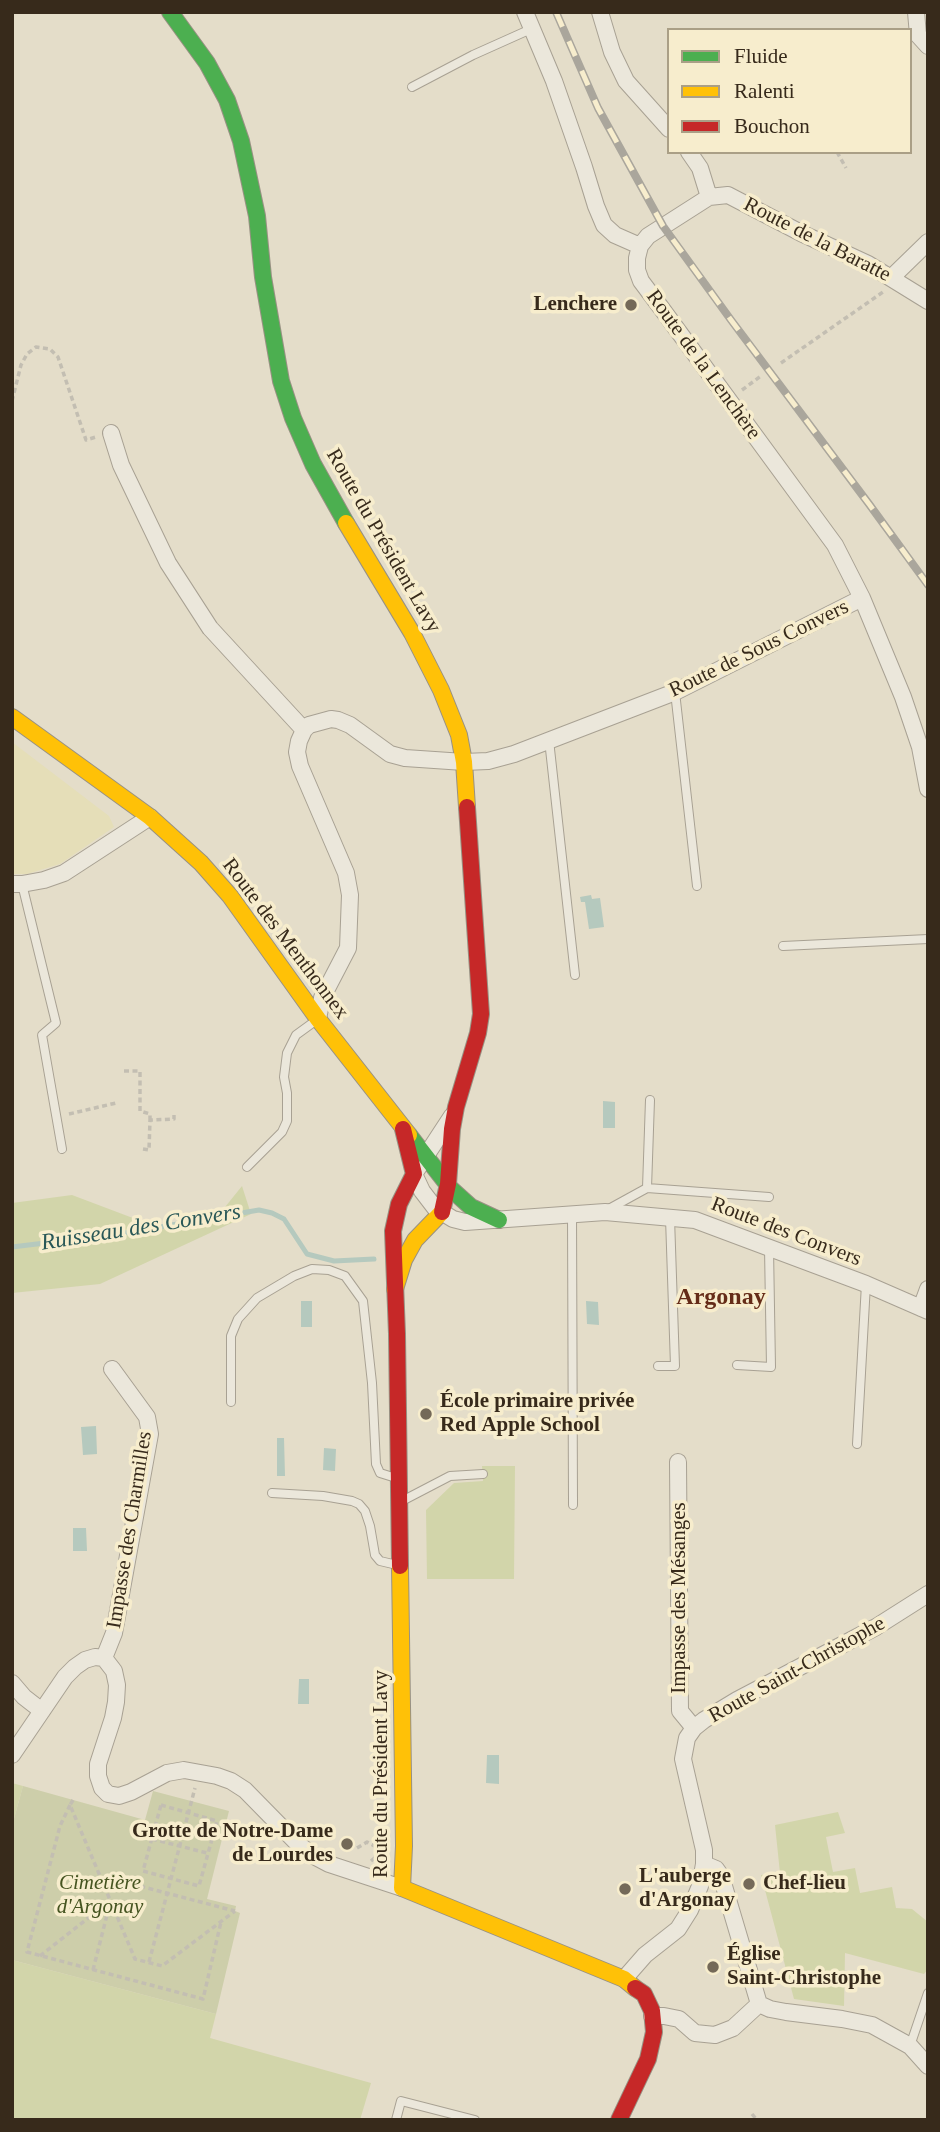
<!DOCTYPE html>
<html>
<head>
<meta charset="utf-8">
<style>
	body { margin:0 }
	#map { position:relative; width:940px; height:2132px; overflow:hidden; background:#e4ddc9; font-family:Georgia,serif }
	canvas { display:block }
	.frame { position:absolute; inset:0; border:14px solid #372a1b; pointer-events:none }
	.legend { position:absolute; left:667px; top:28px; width:245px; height:126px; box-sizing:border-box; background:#f7edcd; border:2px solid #aa9f86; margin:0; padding:9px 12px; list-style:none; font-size:21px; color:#372a1b }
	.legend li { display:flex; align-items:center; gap:14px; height:35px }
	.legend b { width:35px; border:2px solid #aa9f86 }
</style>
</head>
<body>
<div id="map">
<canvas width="940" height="2132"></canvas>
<div class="frame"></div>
<ul class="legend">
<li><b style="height:9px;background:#4caf50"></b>Fluide</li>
<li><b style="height:9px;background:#ffc107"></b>Ralenti</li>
<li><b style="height:9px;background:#c62828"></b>Bouchon</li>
</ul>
</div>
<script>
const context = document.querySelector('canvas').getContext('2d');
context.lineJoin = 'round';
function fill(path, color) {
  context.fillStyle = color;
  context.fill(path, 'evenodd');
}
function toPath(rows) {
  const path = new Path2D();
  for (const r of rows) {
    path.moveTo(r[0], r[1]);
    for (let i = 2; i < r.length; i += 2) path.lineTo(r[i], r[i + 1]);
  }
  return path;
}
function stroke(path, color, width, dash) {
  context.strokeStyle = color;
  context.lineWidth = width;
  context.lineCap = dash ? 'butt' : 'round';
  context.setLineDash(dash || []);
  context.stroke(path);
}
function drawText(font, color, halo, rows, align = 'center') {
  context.font = font + ' Georgia,serif';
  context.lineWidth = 7;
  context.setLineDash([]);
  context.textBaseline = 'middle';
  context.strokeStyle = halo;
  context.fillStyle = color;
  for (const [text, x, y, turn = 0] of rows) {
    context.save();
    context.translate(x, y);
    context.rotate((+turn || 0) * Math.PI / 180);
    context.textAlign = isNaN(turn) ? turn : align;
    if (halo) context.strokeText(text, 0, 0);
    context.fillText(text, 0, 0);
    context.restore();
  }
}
const farmland = toPath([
	[12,742,109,816,114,827,60,864,27,874,12,874]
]);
const green = toPath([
	[242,1186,251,1214,100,1284,12,1293,12,1203,72,1195,154,1226,217,1217],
	[482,1466,515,1466,514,1579,427,1579,426,1510,454,1483,483,1481],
	[12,1783,23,1786,12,1826],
	[838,1812,845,1833,826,1837,833,1872,855,1868,860,1893,892,1887,896,1908,912,1909,928,1922,928,1969,924,1974,845,1953,844,2006,794,1999,761,1875,780,1873,775,1825],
	[12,1960,216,2014,210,2038,371,2083,360,2120,12,2120]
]);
const cemetery = toPath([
	[23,1786,145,1820,153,1791,229,1811,207,1899,236,1906,235,1911,240,1913,216,2014,12,1960,12,1826]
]);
const water = toPath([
	[591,895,592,899,600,898,604,927,589,929,585,902,581,902,580,897],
	[603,1101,615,1102,615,1128,603,1128],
	[301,1301,312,1301,312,1327,301,1327],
	[586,1301,598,1302,599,1325,587,1324],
	[96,1426,97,1454,83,1455,81,1427],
	[277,1438,284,1438,285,1476,277,1476],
	[324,1448,336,1449,335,1471,323,1470],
	[73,1528,86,1528,87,1551,73,1551],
	[299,1679,309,1679,309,1704,298,1704],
	[487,1755,499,1755,499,1784,486,1783]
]);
const stream = toPath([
	[12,1247,119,1234,259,1210,272,1213,284,1219,307,1254,334,1261,374,1259]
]);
const path = toPath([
	[837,152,846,168],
	[781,363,883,292],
	[742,390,761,376],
	[12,401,21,365,27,354,36,347,50,349,58,357,86,440,96,437],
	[124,1071,140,1071,140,1111,150,1114,150,1120],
	[69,1114,116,1103],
	[143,1149,149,1150,150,1120,174,1119,174,1115],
	[73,1800,70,1805,135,1959,162,1966,235,1911],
	[70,1805,60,1826,27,1952,203,1999,221,1922],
	[161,1805,217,1821,199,1886,143,1871,161,1805],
	[152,1839,207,1853],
	[357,1848,367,1842,376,1847,379,1854],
	[371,1861,379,1854,384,1852],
	[132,1884,235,1911],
	[40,1956,110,1901],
	[149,1962,195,1788],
	[93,1970,110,1903],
	[752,2114,757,2120]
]);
const lane = toPath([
	[412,87,473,55,531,29],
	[675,692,697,886],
	[549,740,575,975],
	[22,884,56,1023,42,1035,62,1149],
	[783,946,928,939],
	[247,1167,282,1132,287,1121,287,1093,284,1077,287,1053,296,1035,318,1019],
	[647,1188,769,1197],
	[607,1210,647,1188,650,1100],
	[572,1214,573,1505],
	[737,1365,771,1367,769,1248],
	[658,1366,675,1366,670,1218],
	[231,1402,231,1336,238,1319,257,1298,294,1276,312,1269,329,1270,345,1276,363,1301,372,1383,376,1464,380,1473,396,1478],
	[857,1444,866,1284],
	[272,1493,323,1496,352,1501,359,1504,365,1511,370,1526,375,1555,380,1561,397,1565],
	[402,1501,450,1476,483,1474],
	[910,2046,928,1993],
	[396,2120,401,2101,475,2120]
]);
const street = toPath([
	[525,12,554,81,584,167,596,206,604,225,615,235,640,246],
	[600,12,612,52,626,81,669,129],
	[916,12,918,35,928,46],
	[689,152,700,168,709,197,728,195,801,233,868,264,928,301],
	[709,197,648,236,640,246,637,258,637,270,641,281,662,309,835,545,862,598,903,697,920,747,928,789],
	[892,277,928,242],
	[111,433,121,465,168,563,210,628,304,730],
	[12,884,22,884,44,880,64,873,150,817],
	[318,1019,322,998,348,948,350,895,346,873,300,766,297,752,299,741,304,730,309,725,331,719,338,720,350,725,390,754,405,758,464,762,488,761,514,754,675,692,862,598],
	[452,1116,414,1174,422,1191,435,1208,453,1219,465,1222,605,1212,695,1220,866,1284,928,1311],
	[921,1308,928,1289],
	[678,1462,680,1711,694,1728],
	[104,1658,114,1633,150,1434,147,1417,112,1369],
	[12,1683,24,1697,42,1711],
	[12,1755,65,1677,75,1667,85,1660,95,1657,104,1658,114,1671,117,1685,116,1702,113,1718,98,1764,98,1776,102,1788,108,1794,119,1796,131,1792,167,1773,184,1770,217,1776,231,1781,245,1790,297,1843,312,1855,329,1864,402,1888],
	[704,1864,716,1869,721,1876,759,2004,770,2009,786,2012,842,2019,872,2025,910,2046,928,2066],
	[624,1979,645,1955,678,1929,690,1910,700,1886,704,1864,704,1850,683,1759,687,1738,694,1728,704,1720,737,1700,876,1627,928,1594],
	[652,2016,664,2016,679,2019,695,2033,715,2035,733,2028,759,2004]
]);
const fast = toPath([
	[170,12,207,63,227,100,241,141,257,216,263,277,281,381,293,418,313,464,346,523],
	[409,1135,451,1189,471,1207,499,1220]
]);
const slow = toPath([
	[346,523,412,633,441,690,459,735,464,762,467,807],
	[12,717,150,817,201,863,230,896,318,1019,409,1135],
	[395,1289,404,1260,415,1240,442,1212],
	[400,1566,404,1846,402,1888,624,1979,635,1988]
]);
const jam = toPath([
	[442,1212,448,1184,452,1129,456,1107,478,1033,481,1014,467,807],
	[400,1566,397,1334,393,1231,399,1204,414,1174,403,1129],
	[619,2120,648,2059,654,2032,652,2011,644,1994,635,1988]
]);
const rail = toPath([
	[556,12,598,108,663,226,731,320,869,504,928,585]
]);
const markers = [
	[631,305,7,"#746958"],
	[426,1414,7,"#746958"],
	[347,1844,7,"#746958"],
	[749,1884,7,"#746958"],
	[625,1889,7,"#746958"],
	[713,1967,7,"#746958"]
];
const streetNames = [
	["Route de la Baratte",817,240,27],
	["Route de la Lenchère",703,365,54],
	["Route du Président Lavy",383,541,60],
	["Route de Sous Convers",759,649,-26],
	["Route des Menthonnex",285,939,53],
	["Route des Convers",786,1232,21],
	["Impasse des Charmilles",130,1530,-81],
	["Impasse des Mésanges",679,1598,-90],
	["Route Saint-Christophe",797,1670,-29],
	["Route du Président Lavy",381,1774,-90]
];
const poiNames = [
	["Lenchere",617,305,"right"],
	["École primaire privée",440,1402],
	["Red Apple School",440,1426],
	["Grotte de Notre-Dame",333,1832,"right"],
	["de Lourdes",333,1856,"right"],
	["L'auberge",639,1877],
	["d'Argonay",639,1901],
	["Chef-lieu",763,1884],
	["Église",727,1955],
	["Saint-Christophe",727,1979]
];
const parkNames = [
	["Cimetière",100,1883],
	["d'Argonay",100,1907]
];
const waterNames = [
	["Ruisseau des Convers",141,1228,-9]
];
const quarterNames = [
	["Argonay",721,1298]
];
fill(farmland, '#e5deb8');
fill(green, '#d2d5aa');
fill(cemetery, '#cdceaa');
fill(water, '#b5c9be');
stroke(stream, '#b5c9be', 5);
stroke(lane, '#a8a193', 10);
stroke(street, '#a8a193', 18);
stroke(fast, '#989183', 18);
stroke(slow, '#989183', 18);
stroke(jam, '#989183', 18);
stroke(path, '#c3beb2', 3.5, [5, 3.5]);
stroke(lane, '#ebe7db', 8);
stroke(street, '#ebe7db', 16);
stroke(fast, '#4caf50', 16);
stroke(slow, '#ffc107', 16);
stroke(jam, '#c62828', 16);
stroke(rail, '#aaa69c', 8);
stroke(rail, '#f7edcd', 5, [16]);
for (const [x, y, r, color] of markers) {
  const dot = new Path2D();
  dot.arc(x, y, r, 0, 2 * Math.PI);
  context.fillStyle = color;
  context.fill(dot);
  stroke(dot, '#f7edcd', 2.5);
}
drawText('21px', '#372a1b', '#f7edcd', streetNames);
drawText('bold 21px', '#372a1b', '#f7edcd', poiNames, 'left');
drawText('italic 21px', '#455420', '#f7edcd', parkNames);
drawText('italic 23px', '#295757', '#f7edcd', waterNames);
drawText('bold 24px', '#652c18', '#f7edcd', quarterNames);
</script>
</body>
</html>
